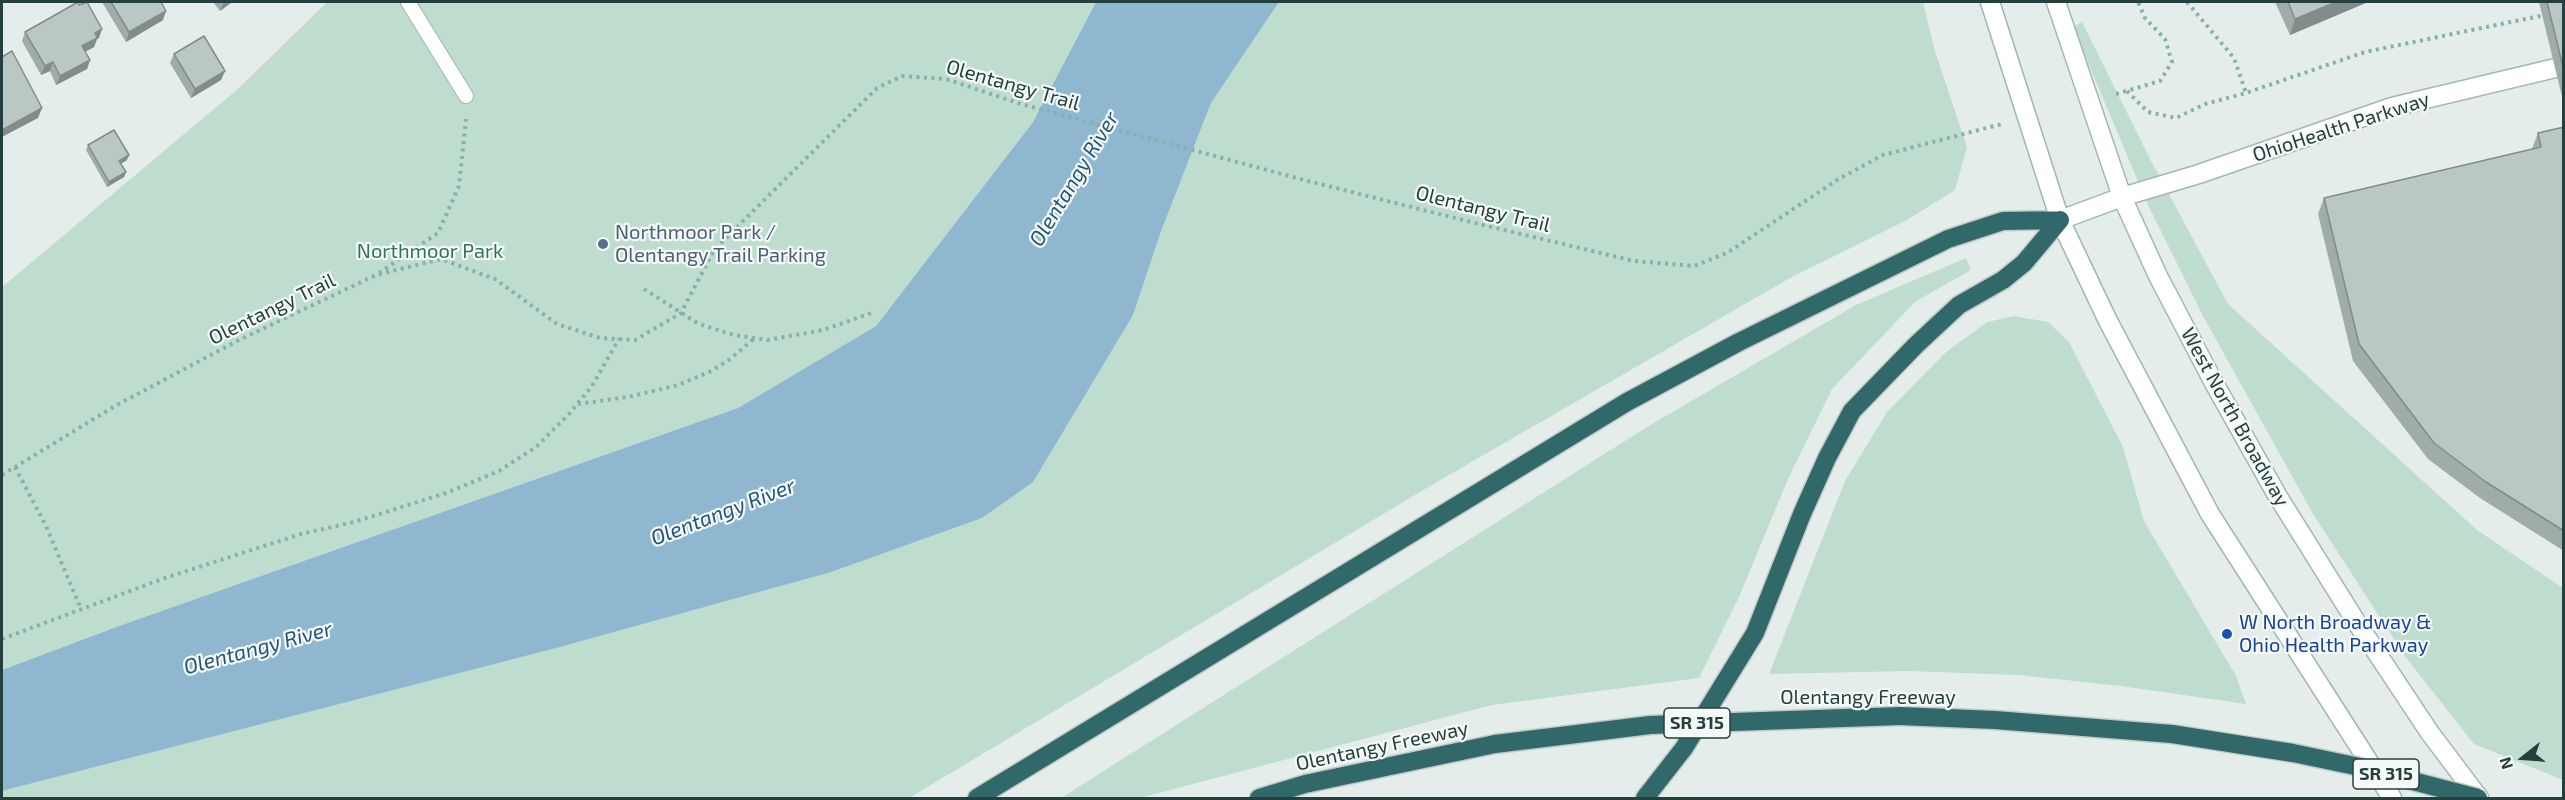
<!DOCTYPE html>
<html>
<head>
<meta charset="utf-8">
<style>
	body { margin:0 }
	#map { position:relative; width:2565px; height:800px; overflow:hidden; background:#e5edeb; font-family:"Exo 2",sans-serif }
	canvas { display:block }
	.frame { position:absolute; inset:0; border:3px solid #243f3e; pointer-events:none }
	.north { position:absolute; left:2493px; top:728px; width:60px; height:60px; -webkit-text-stroke:4px #f5faf9; paint-order:stroke; rotate:253deg; font-size:16px; font-weight:700; line-height:24px; text-align:center; color:#243f3e }
	.north::after { content:''; display:block; margin:auto; width:21px; height:27px; background:#243f3e; clip-path:polygon(50% 0,100% 100%,50% 72%,0 100%) }
</style>
</head>
<body>
<div id="map">
<canvas width="2565" height="800"></canvas>
<div class="frame"></div>
<div class="north">N</div>
</div>
<script>
const context = document.querySelector('canvas').getContext('2d');
context.lineJoin = 'round';
function fill(path, color) {
  context.fillStyle = color;
  context.fill(path, 'evenodd');
}
function toPath(rows) {
  const path = new Path2D();
  for (const r of rows) {
    path.moveTo(r[0], r[1]);
    for (let i = 2; i < r.length; i += 2) path.lineTo(r[i], r[i + 1]);
  }
  return path;
}
function stroke(path, color, width, dash) {
  context.strokeStyle = color;
  context.lineWidth = width;
  context.lineCap = dash ? 'butt' : 'round';
  context.setLineDash(dash || []);
  context.stroke(path);
}
function drawText(font, color, halo, rows, align = 'center') {
  context.font = font + ' "Exo 2",sans-serif';
  context.lineWidth = 4.5;
  context.setLineDash([]);
  context.textBaseline = 'middle';
  context.strokeStyle = halo;
  context.fillStyle = color;
  for (const [text, x, y, turn = 0] of rows) {
    context.save();
    context.translate(x, y);
    context.rotate((+turn || 0) * Math.PI / 180);
    context.textAlign = isNaN(turn) ? turn : align;
    if (halo) context.strokeText(text, 0, 0);
    context.fillText(text, 0, 0);
    context.restore();
  }
}
const green = toPath([
	[327,2,1096,2,1033,122,876,326,738,408,119,626,2,670,2,287,239,88],
	[1279,2,1923,2,1934,48,1967,147,1955,190,1907,220,1790,278,1430,486,909,798,2,798,2,791,545,651,1133,315,1160,234,1211,103],
	[2082,22,2150,159,2228,304,2477,530,2563,588,2563,780,2474,744,2407,659,2313,514,2204,318,2148,205,2073,27],
	[1966,258,1971,270,1915,302,1832,389,1788,479,1739,597,1699,678,1492,705,1140,798,1061,798,1647,427,1856,305],
	[2014,316,2048,322,2069,342,2123,447,2144,521,2236,676,2246,704,2121,686,2019,675,1908,671,1769,674,1845,481,1887,412,1945,353,1987,322]
]);
const water = toPath([
	[1096,2,1279,2,1211,103,1160,234,1133,315,1033,482,982,518,831,572,545,651,2,791,2,670,119,626,738,408,876,326,1033,122]
]);
const path = toPath([
	[2187,2,2234,58,2246,93],
	[2127,91,2148,112,2176,118,2205,104,2246,93,2365,52,2545,15],
	[2116,94,2160,81,2172,62,2165,39,2145,18,2138,2],
	[379,273,438,233,459,186,466,119],
	[644,289,699,324,734,335,767,340,823,330,871,313],
	[578,404,628,397,678,385,709,372,729,360,755,338],
	[15,467,46,526,81,609],
	[2,475,115,406,239,340,376,275,441,259,495,279,557,324,600,338,635,340,681,313,714,250,877,88,902,76,946,79,1021,104,1308,181,1479,224,1634,261,1694,266,1727,253,1837,180,1883,155,2002,124],
	[2,639,162,579,301,534,354,522,446,493,499,471,536,447,569,414,592,386,619,339]
]);
const lane = toPath([
	[408,2,466,96]
]);
const street = toPath([
	[2122,197,2199,174,2392,107,2564,66]
]);
const secondary = toPath([
	[1990,2,2060,220,2108,321,2210,514,2392,798],
	[2056,2,2122,197,2158,276,2214,383,2277,495,2355,620,2430,733,2479,798],
	[2060,220,2122,197]
]);
const highway = toPath([
	[1900,716,1995,720,2172,734,2293,753],
	[977,798,1627,402,1739,342,1948,239,2003,221,2060,220],
	[1259,798,1305,784,1495,744],
	[1645,798,1684,748,1755,633,1802,514,1827,458,1852,411,1916,345,1959,305,2003,280,2024,263,2060,220]
]);
const highwayBridge = toPath([
	[1495,744,1650,725,1900,716],
	[2293,753,2355,766,2478,798]
]);
const wall = toPath([
	[102,2,161,2,163,20,126,42],
	[213,2,232,2,220,11],
	[2275,2,2368,2,2290,35],
	[2539,2,2564,2,2564,105],
	[25,32,99,38,97,39,94,47,85,52,90,60,87,69,56,85,50,71,41,75,22,41],
	[174,54,225,71,221,80,191,98,170,63],
	[2564,127,2564,551,2480,498,2428,459,2353,361,2318,214,2324,198,2532,149,2538,133],
	[88,145,127,160,120,164,126,172,124,177,107,187,86,150]
]);
const shadedWall = toPath([
	[224,2,232,2,220,11],
	[2336,2,2368,2,2290,35,2295,19],
	[166,11,163,20,126,42,129,32],
	[102,29,99,38,97,39,94,47,79,55,82,46,95,33],
	[90,60,87,69,56,85,60,76],
	[53,62,50,71,41,75,45,66],
	[225,71,221,80,191,98,195,89],
	[42,108,38,118,2,137,2,130],
	[129,155,127,160,117,166,119,161],
	[126,172,124,177,107,187,109,182]
]);
const building = toPath([
	[78,2,79,5,87,2,102,29,95,33,97,38,82,46,90,60,60,76,53,62,45,66,25,32,78,2],
	[111,2,161,2,166,11,129,32,111,2],
	[2288,2,2336,2,2295,19,2288,2],
	[2547,2,2564,2,2564,71,2547,2],
	[204,36,225,71,195,89,174,54,204,36],
	[12,51,42,108,2,130,2,57,12,51],
	[2564,127,2564,531,2486,482,2434,443,2359,344,2324,198,2541,147,2538,133,2564,127],
	[114,130,129,155,119,161,126,172,109,182,88,145,114,130]
]);
const markers = [
	[603,244,6,"#5c6f8a"],
	[2227,634,6,"#1a4fb4"]
];
const shields = [
	[1697,723,66],
	[2386,774,66]
];
const shieldNames = [
	["SR 315",1697,723],
	["SR 315",2386,774]
];
const streetNames = [
	["Olentangy Trail",1013,85,16],
	["OhioHealth Parkway",2341,127,-18],
	["Olentangy Trail",1483,209,14],
	["Olentangy Trail",272,309,-26],
	["West North Broadway",2235,417,61],
	["Olentangy Freeway",1868,697],
	["Olentangy Freeway",1382,746,-12]
];
const serviceNames = [
	["Northmoor Park /",615,232],
	["Olentangy Trail Parking",615,255]
];
const parkNames = [
	["Northmoor Park",430,251]
];
const transitNames = [
	["W North Broadway &",2239,622],
	["Ohio Health Parkway",2239,645]
];
const waterNames = [
	["Olentangy River",1074,179,-59],
	["Olentangy River",723,512,-21],
	["Olentangy River",258,648,-15]
];
fill(green, '#bfddce');
fill(water, '#8fb7d0');
stroke(lane, '#a7b5b4', 16);
stroke(street, '#a7b5b4', 21);
stroke(secondary, '#a0b6b4', 21);
stroke(highway, '#c2c9c9', 21);
stroke(path, '#86b0ac', 4, [3, 4.5]);
stroke(lane, '#fff', 14);
stroke(street, '#fff', 18);
stroke(secondary, '#fff', 18);
stroke(highway, '#31696a', 18);
stroke(highwayBridge, '#c2c9c9', 21, []);
stroke(highwayBridge, '#31696a', 18);
fill(wall, '#a0aca9');
fill(shadedWall, '#828c8a');
fill(building, '#bac8c5');
stroke(building, '#828c8a', 1.5);
for (const [x, y, r, color] of markers) {
  const dot = new Path2D();
  dot.arc(x, y, r, 0, 2 * Math.PI);
  context.fillStyle = color;
  context.fill(dot);
  stroke(dot, '#f5faf9', 2);
}
for (const [x, y, w] of shields) {
  const box = new Path2D();
  box.roundRect(x - w / 2, y - 15, w, 30, 4.5);
  context.fillStyle = '#f5faf9';
  context.fill(box);
  stroke(box, '#243f3e', 1.5);
}
drawText('bold 18px', '#243f3e', null, shieldNames);
drawText('20px', '#243f3e', '#f5faf9', streetNames);
drawText('20px', '#4e5e75', '#f5faf9', serviceNames, 'left');
drawText('20px', '#30745a', '#f5faf9', parkNames);
drawText('20px', '#164399', '#f5faf9', transitNames, 'left');
drawText('italic 21px', '#205679', '#f5faf9', waterNames);
</script>
</body>
</html>
